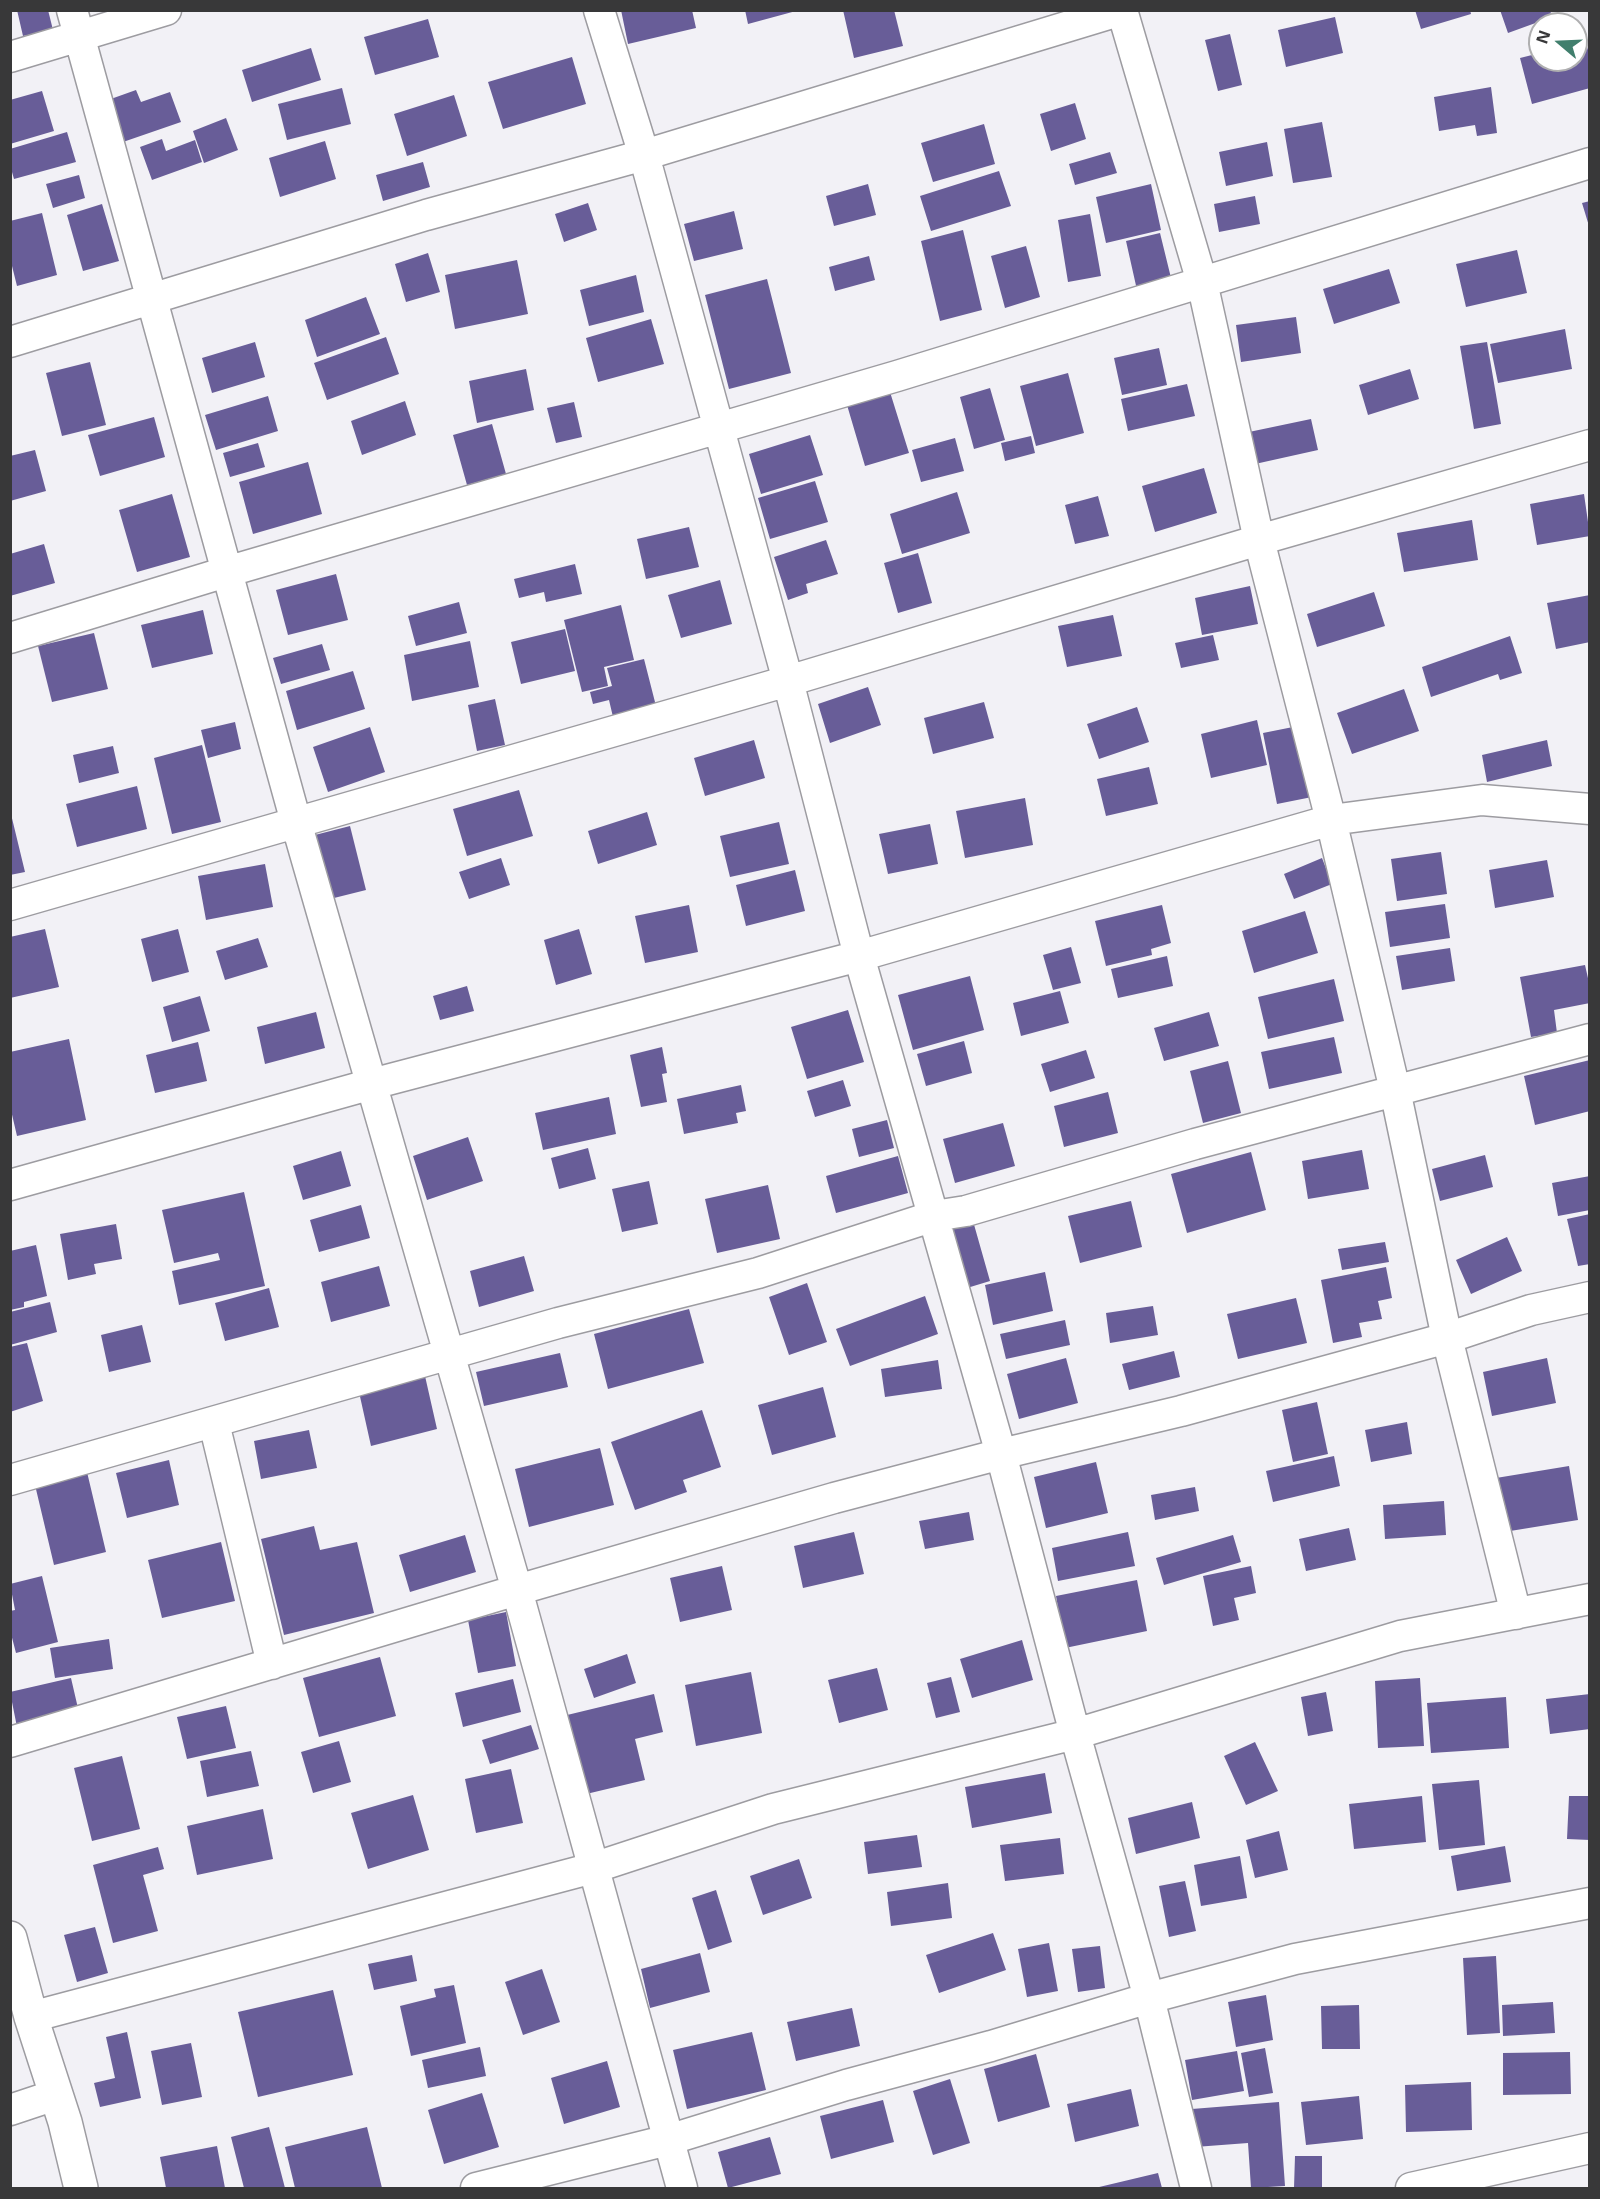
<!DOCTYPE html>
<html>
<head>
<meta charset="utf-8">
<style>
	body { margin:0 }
	#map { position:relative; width:1600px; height:2199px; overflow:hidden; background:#f2f1f6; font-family:"Noto Sans",sans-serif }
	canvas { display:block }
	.frame { position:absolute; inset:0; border:12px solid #383839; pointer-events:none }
	.north { position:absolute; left:1528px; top:12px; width:60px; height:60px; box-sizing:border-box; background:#fff; border:2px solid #afafb0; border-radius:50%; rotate:289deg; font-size:16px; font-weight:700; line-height:24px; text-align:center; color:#383839 }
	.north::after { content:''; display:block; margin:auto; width:21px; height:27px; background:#417f6d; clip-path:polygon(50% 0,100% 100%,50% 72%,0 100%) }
</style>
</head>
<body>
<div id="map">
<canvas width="1600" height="2199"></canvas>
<div class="frame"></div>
<div class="north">N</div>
</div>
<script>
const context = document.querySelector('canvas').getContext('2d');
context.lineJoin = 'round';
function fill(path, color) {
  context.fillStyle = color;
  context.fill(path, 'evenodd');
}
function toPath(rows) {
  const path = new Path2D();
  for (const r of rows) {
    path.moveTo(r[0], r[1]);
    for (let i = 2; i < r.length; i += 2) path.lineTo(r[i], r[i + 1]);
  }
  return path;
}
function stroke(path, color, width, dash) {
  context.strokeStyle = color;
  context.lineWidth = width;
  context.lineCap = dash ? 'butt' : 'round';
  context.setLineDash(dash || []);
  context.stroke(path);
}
const building = toPath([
	[17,10,48,10,53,30,23,36],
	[621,10,692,10,696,28,628,44],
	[745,10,796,10,796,11,748,24],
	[843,10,894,10,903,46,854,58],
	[1415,10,1470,10,1471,14,1421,29],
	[1500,10,1550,10,1552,17,1508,33],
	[1335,17,1343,53,1286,67,1278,30],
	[428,19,439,57,375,75,364,37],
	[1230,34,1242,85,1218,91,1205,40],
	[1585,40,1590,57,1590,88,1532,104,1520,58,1540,53,1540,60,1576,60,1576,43],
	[311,48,321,80,252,102,242,70],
	[572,57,586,104,503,129,488,82],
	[1491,87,1497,133,1477,136,1475,125,1439,131,1434,97],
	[342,88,351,124,287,140,278,104],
	[136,90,141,102,170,92,181,122,123,142,108,100],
	[42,91,54,131,10,144,10,100],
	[454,95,467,136,407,156,394,114],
	[1075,103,1086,139,1051,151,1040,114],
	[226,118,238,150,204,163,193,131],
	[1322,122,1332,177,1293,183,1284,129],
	[984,124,995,164,933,182,921,143],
	[67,132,76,162,14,179,10,165,10,149],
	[162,139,166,151,195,140,202,162,152,180,140,147],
	[325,141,336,179,280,197,269,158],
	[1267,142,1273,176,1226,186,1219,152],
	[1110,152,1117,173,1075,185,1069,164],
	[423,162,430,187,383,201,376,175],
	[999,171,1011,206,931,231,920,196],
	[79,175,85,198,53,208,46,184],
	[868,184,876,215,834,226,826,196],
	[1151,184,1161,230,1106,243,1096,197],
	[1255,196,1260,224,1219,232,1214,204],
	[1590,201,1590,226,1589,226,1582,203],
	[588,203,597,230,564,242,555,214],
	[102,204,119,261,83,271,67,215],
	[734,211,743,249,694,261,684,224],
	[42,213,57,275,17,286,10,258,10,221],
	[1090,214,1101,276,1068,282,1058,220],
	[963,230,982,310,940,321,921,241],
	[1160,233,1172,282,1137,290,1126,241],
	[1026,246,1040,297,1005,308,991,256],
	[1517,250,1527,293,1466,307,1456,264],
	[428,253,440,292,406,302,395,264],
	[869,256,875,280,835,291,829,267],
	[517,260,528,314,455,329,445,275],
	[1389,269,1400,303,1334,324,1323,289],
	[636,275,644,312,589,326,580,290],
	[767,279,791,373,729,389,705,295],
	[366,297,380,334,317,357,305,320],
	[1296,317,1301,353,1241,362,1236,325],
	[651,319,664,364,598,382,586,338],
	[1565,329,1572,369,1498,383,1490,344],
	[386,337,399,374,327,400,314,363],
	[255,342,265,377,212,393,202,358],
	[1487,342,1501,424,1474,429,1460,346],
	[1159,348,1167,385,1122,395,1114,358],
	[90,362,106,425,62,436,46,373],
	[526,369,534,410,477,423,469,381],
	[1410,369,1419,399,1368,415,1359,385],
	[1068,373,1084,433,1036,446,1020,386],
	[1187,384,1195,416,1128,431,1121,399],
	[990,388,1005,440,974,449,960,397],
	[890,392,909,453,865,466,847,405],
	[268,396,278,431,216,450,205,415],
	[405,401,416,435,362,455,351,421],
	[574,402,582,437,556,443,547,408],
	[154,417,165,457,100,476,88,435],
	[1311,419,1318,450,1255,464,1249,432],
	[492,424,506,474,467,485,453,435],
	[810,435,823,475,761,494,749,454],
	[1031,436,1035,453,1005,461,1001,443],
	[955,438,964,471,921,482,912,450],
	[258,443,265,467,230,477,223,453],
	[35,450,46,491,10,501,10,456],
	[308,462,322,514,253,534,239,482],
	[1204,468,1217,513,1155,532,1142,486],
	[815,481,828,522,770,539,758,498],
	[957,492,970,533,902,554,890,514],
	[172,494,190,557,137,572,119,510],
	[1584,494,1590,536,1537,545,1530,504],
	[1098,496,1109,536,1075,544,1065,505],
	[1472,520,1478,560,1404,572,1397,533],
	[689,527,699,567,646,579,637,539],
	[826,540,838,574,806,584,808,593,788,600,774,557],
	[44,544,55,583,10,596,10,554],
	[918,553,932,603,898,613,884,563],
	[575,564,582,594,546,602,544,592,519,598,514,579],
	[336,574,348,620,288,635,276,590],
	[720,580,732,624,681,638,668,595],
	[1250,586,1258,624,1202,635,1195,598],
	[1374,592,1385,626,1317,647,1307,614],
	[1590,595,1590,642,1556,649,1547,603],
	[459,602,467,633,416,646,408,616],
	[621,605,634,660,604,667,608,686,582,692,564,620],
	[203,610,213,654,152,668,141,625],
	[1113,615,1122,656,1067,667,1058,626],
	[565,629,575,671,521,684,511,642],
	[94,633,108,689,52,702,38,646],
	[1213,635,1219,660,1181,668,1175,643],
	[1510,636,1522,673,1500,680,1498,674,1431,697,1422,667],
	[470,641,479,687,412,701,404,655],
	[322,644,330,670,281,684,273,658],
	[644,659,656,706,613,717,609,700,593,704,590,692,612,686,607,668],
	[353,671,365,709,297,730,286,691],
	[868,687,881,725,830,743,818,704],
	[1404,689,1419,731,1352,754,1337,713],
	[495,699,505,745,477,751,468,705],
	[984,702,994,738,933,754,924,718],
	[1137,707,1149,742,1099,759,1087,724],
	[1257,720,1267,765,1211,778,1201,734],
	[235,722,241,749,208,758,201,730],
	[1298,726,1312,797,1277,804,1263,733],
	[370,727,385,772,328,792,313,747],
	[754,740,765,778,705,796,694,758],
	[1547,740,1552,766,1487,782,1482,755],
	[202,745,221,822,172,834,154,758],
	[113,746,119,773,79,783,73,755],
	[1149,767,1158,804,1106,816,1097,779],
	[137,786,147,829,77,847,66,804],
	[519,790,533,836,467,856,453,809],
	[1025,798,1033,845,965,858,956,811],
	[10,810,25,872,10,875],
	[647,812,657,845,598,864,588,831],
	[779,822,789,864,730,877,720,836],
	[930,824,938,864,888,874,879,834],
	[350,826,366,890,330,899,315,835],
	[1441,852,1447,894,1397,901,1391,859],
	[501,858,510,885,469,899,459,872],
	[1322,858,1332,884,1294,899,1284,874],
	[1547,860,1554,897,1495,908,1489,870],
	[265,864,273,907,206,920,198,876],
	[795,870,805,911,746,926,736,885],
	[1445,904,1450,938,1390,947,1385,912],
	[689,905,698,952,645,963,635,916],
	[1162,905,1171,943,1151,949,1152,955,1106,966,1095,921],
	[1305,911,1318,953,1254,973,1242,931],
	[45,929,59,987,10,998,10,937],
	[178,929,189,972,152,982,141,939],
	[579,929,592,974,556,985,544,940],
	[258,938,268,967,225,980,216,951],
	[1071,947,1081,983,1053,990,1043,955],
	[1450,948,1455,981,1402,990,1396,956],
	[1167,956,1173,986,1118,998,1111,969],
	[1585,965,1590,987,1590,1003,1554,1010,1557,1033,1531,1037,1520,977],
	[970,976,984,1030,913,1050,898,995],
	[1334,979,1344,1021,1268,1039,1258,997],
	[467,986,474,1011,440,1020,433,996],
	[1060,991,1069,1023,1021,1036,1013,1003],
	[200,996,210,1031,172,1042,163,1007],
	[848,1010,864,1062,807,1079,791,1027],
	[316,1012,325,1048,265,1064,257,1027],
	[1209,1012,1219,1046,1164,1061,1154,1028],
	[1334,1037,1342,1073,1269,1089,1261,1052],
	[69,1039,86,1120,17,1136,10,1106,10,1052],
	[964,1041,972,1073,926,1086,917,1054],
	[198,1042,207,1081,155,1093,146,1055],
	[662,1047,667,1073,662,1074,667,1102,641,1107,630,1055],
	[1086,1050,1095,1078,1050,1092,1041,1064],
	[1590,1060,1590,1111,1535,1125,1524,1076],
	[1228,1061,1241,1113,1203,1123,1190,1071],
	[843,1080,851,1106,815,1117,807,1091],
	[741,1085,746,1111,736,1113,738,1123,684,1134,677,1099],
	[1108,1092,1118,1133,1064,1147,1054,1106],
	[609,1097,616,1134,543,1150,535,1113],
	[887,1120,894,1148,859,1157,852,1129],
	[1003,1123,1015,1166,955,1183,943,1139],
	[468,1137,483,1181,427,1200,413,1156],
	[588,1148,596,1179,559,1189,551,1158],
	[1362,1150,1369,1189,1308,1199,1302,1161],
	[341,1151,351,1186,303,1200,293,1166],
	[1251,1152,1266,1210,1187,1233,1171,1174],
	[1485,1155,1493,1187,1440,1201,1432,1169],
	[898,1156,908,1193,836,1213,826,1176],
	[1590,1176,1590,1210,1558,1216,1552,1183],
	[649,1181,658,1224,622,1232,612,1189],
	[768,1185,780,1239,717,1253,705,1199],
	[244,1192,265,1286,179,1305,172,1271,220,1260,218,1253,174,1263,162,1210],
	[1131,1201,1142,1247,1080,1263,1068,1216],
	[361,1205,370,1238,319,1252,310,1220],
	[1590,1214,1590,1264,1578,1266,1567,1219],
	[973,1221,990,1281,967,1288,950,1228],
	[116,1224,122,1259,94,1264,96,1274,68,1280,60,1234],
	[1507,1237,1522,1271,1471,1294,1456,1260],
	[1385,1242,1389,1262,1342,1270,1338,1249],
	[36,1245,47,1296,24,1302,24,1307,10,1310,10,1251],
	[524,1256,534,1291,479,1307,470,1271],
	[379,1266,390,1306,331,1322,321,1282],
	[1386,1267,1392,1298,1378,1301,1382,1319,1359,1323,1362,1337,1333,1343,1321,1280],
	[1045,1272,1053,1311,993,1325,985,1285],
	[807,1283,827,1342,789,1355,769,1297],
	[269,1288,279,1327,225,1341,215,1303],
	[925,1296,938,1334,850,1366,836,1329],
	[1296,1298,1307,1343,1238,1359,1227,1314],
	[50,1302,57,1332,10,1345,10,1312],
	[1153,1306,1158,1335,1110,1343,1106,1313],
	[689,1309,704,1363,608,1389,594,1334],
	[1065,1320,1070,1345,1006,1359,1000,1334],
	[142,1325,151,1362,109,1372,101,1335],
	[27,1343,43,1401,10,1412,10,1347],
	[1174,1351,1180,1377,1129,1390,1122,1364],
	[560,1353,568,1387,484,1406,476,1372],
	[1066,1358,1078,1403,1019,1419,1007,1374],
	[1547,1358,1556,1403,1492,1416,1483,1372],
	[938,1360,942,1389,885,1397,881,1369],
	[425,1376,437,1429,371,1446,359,1392],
	[823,1387,836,1437,772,1455,758,1405],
	[1317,1402,1328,1454,1293,1462,1282,1410],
	[702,1410,721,1467,683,1480,687,1492,635,1510,611,1442],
	[1407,1422,1412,1454,1371,1462,1365,1430],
	[309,1430,317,1468,261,1479,254,1441],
	[600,1448,614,1505,529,1527,515,1469],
	[1334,1456,1340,1486,1273,1502,1266,1471],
	[169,1460,179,1505,127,1518,116,1473],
	[1096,1462,1108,1513,1046,1528,1034,1477],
	[1569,1466,1578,1520,1504,1532,1496,1478],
	[87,1472,106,1552,54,1565,35,1485],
	[1195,1487,1199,1511,1155,1520,1151,1495],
	[1444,1501,1446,1535,1385,1539,1383,1505],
	[969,1512,974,1540,925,1549,919,1521],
	[314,1526,320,1550,357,1542,374,1613,284,1635,261,1539],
	[1349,1528,1356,1560,1306,1571,1299,1539],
	[854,1532,864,1574,803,1588,794,1546],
	[1128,1532,1135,1566,1058,1581,1052,1548],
	[465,1535,476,1572,410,1592,399,1555],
	[1233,1535,1241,1562,1164,1585,1156,1558],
	[221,1542,235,1601,162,1618,148,1560],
	[722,1566,732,1610,680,1622,670,1578],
	[1251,1566,1256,1593,1234,1598,1239,1620,1213,1626,1203,1576],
	[42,1576,58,1642,16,1653,10,1630,10,1611,15,1610,10,1584],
	[1137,1580,1147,1631,1065,1648,1056,1596],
	[506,1612,516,1666,478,1673,468,1620],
	[109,1639,113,1669,55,1678,50,1648],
	[1022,1640,1033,1680,972,1698,960,1659],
	[627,1654,636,1683,594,1698,584,1669],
	[380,1657,396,1716,319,1737,303,1678],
	[877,1668,888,1710,839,1723,828,1680],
	[751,1672,762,1733,696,1746,685,1685],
	[951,1677,960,1712,936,1718,927,1683],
	[71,1678,80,1717,18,1732,10,1692],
	[1420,1678,1424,1746,1378,1748,1375,1681],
	[513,1679,521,1712,463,1727,455,1693],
	[1326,1692,1333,1731,1308,1736,1301,1697],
	[654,1694,663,1732,635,1739,645,1780,582,1795,563,1716],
	[1590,1694,1590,1729,1550,1734,1546,1699],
	[1506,1697,1509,1748,1431,1753,1427,1703],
	[226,1706,236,1748,187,1759,177,1717],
	[531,1725,539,1749,490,1764,482,1740],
	[339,1741,351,1782,313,1793,301,1752],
	[1255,1742,1278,1791,1246,1805,1224,1756],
	[251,1751,259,1786,207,1797,200,1761],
	[122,1756,140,1829,92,1841,74,1768],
	[511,1769,523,1823,476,1833,465,1779],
	[1045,1773,1052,1813,972,1828,965,1787],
	[1479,1780,1485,1845,1439,1850,1432,1784],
	[413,1795,429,1850,368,1869,351,1813],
	[1422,1796,1426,1842,1354,1849,1349,1804],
	[1569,1796,1590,1796,1590,1840,1567,1839],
	[1192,1802,1200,1838,1136,1854,1128,1818],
	[263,1809,273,1859,197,1875,187,1826],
	[1279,1831,1288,1870,1255,1878,1246,1840],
	[917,1835,922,1867,868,1874,864,1842],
	[1060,1838,1064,1874,1005,1881,1000,1845],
	[1505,1846,1511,1882,1457,1891,1451,1856],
	[158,1847,164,1869,143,1875,158,1931,113,1943,93,1865],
	[1240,1856,1247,1898,1201,1906,1194,1865],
	[799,1859,812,1898,763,1915,750,1876],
	[1185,1881,1196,1931,1169,1937,1159,1886],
	[948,1883,952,1918,891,1926,887,1892],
	[716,1890,732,1942,708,1950,692,1898],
	[95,1927,108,1973,77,1982,64,1935],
	[993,1933,1006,1970,939,1993,926,1955],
	[1049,1943,1058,1991,1027,1997,1018,1949],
	[1100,1946,1105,1988,1078,1992,1072,1949],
	[700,1953,710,1992,650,2008,641,1969],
	[412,1955,417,1981,374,1990,368,1964],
	[1496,1956,1500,2033,1467,2035,1463,1958],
	[542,1969,560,2022,523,2035,505,1982],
	[454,1985,466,2043,411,2056,400,2006,436,1997,434,1989],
	[333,1990,353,2075,258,2097,238,2012],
	[1266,1995,1273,2040,1236,2047,1228,2002],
	[1553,2002,1555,2033,1503,2036,1502,2005],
	[1359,2005,1360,2049,1322,2049,1321,2006],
	[852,2008,860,2046,796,2061,787,2022],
	[127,2032,141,2098,100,2107,94,2083,115,2078,106,2037],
	[752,2032,766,2090,687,2109,673,2050],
	[191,2043,202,2097,162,2105,151,2051],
	[480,2047,486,2076,428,2088,422,2060],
	[1265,2048,1273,2093,1249,2097,1241,2053],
	[1237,2051,1244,2091,1192,2100,1185,2060],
	[1570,2052,1571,2094,1503,2095,1503,2053],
	[1036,2054,1050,2107,998,2122,984,2069],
	[607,2061,620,2107,564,2124,551,2078],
	[950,2079,970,2143,933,2155,913,2091],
	[1471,2082,1472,2130,1406,2132,1405,2085],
	[1131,2089,1139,2126,1075,2142,1067,2104],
	[482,2093,499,2147,444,2164,428,2110],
	[1359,2096,1363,2139,1306,2145,1301,2102],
	[883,2100,894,2142,831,2159,820,2116],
	[1279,2102,1285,2186,1251,2188,1248,2143,1195,2147,1192,2109],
	[269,2127,285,2188,244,2188,231,2137],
	[367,2127,382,2188,295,2188,285,2147],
	[770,2137,781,2174,728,2188,718,2152],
	[217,2146,225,2188,166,2188,160,2157],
	[1295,2156,1322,2156,1322,2188,1294,2188],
	[1158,2173,1162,2188,1095,2188]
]);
const minor = toPath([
	[72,10,296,822,517,1590,682,2188],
	[599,10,644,155,788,681,859,956,1001,1454,1075,1734,1149,1998,1196,2188],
	[1122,10,1202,282,1259,540,1331,820,1395,1090,1447,1338,1516,1614],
	[10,57,166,10],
	[10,342,426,215,644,155,1122,10],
	[10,638,226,572,897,376,1590,163],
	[10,905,788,681,1259,540,1590,445],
	[10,1185,372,1084,859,956,1331,820,1482,800,1590,809],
	[214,1423,272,1664],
	[10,1480,558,1323,758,1273,934,1216,966,1211,1195,1144,1590,1039],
	[10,1742,517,1590,834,1498,1001,1454,1181,1411,1447,1338,1531,1310,1590,1297],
	[31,2017,593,1868,773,1809,1075,1734,1400,1636,1590,1599],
	[10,2110,55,2095],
	[476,2188,668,2140,846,2085,991,2046,1149,1998,1295,1959,1590,1903],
	[1411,2188,1590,2148]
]);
const secondary = toPath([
	[10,1938,31,2017,65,2122,81,2188]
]);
fill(building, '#685d98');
stroke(minor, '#9d9ca1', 33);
stroke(secondary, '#9d9ca1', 36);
stroke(minor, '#fff', 30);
stroke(secondary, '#fff', 33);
</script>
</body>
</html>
